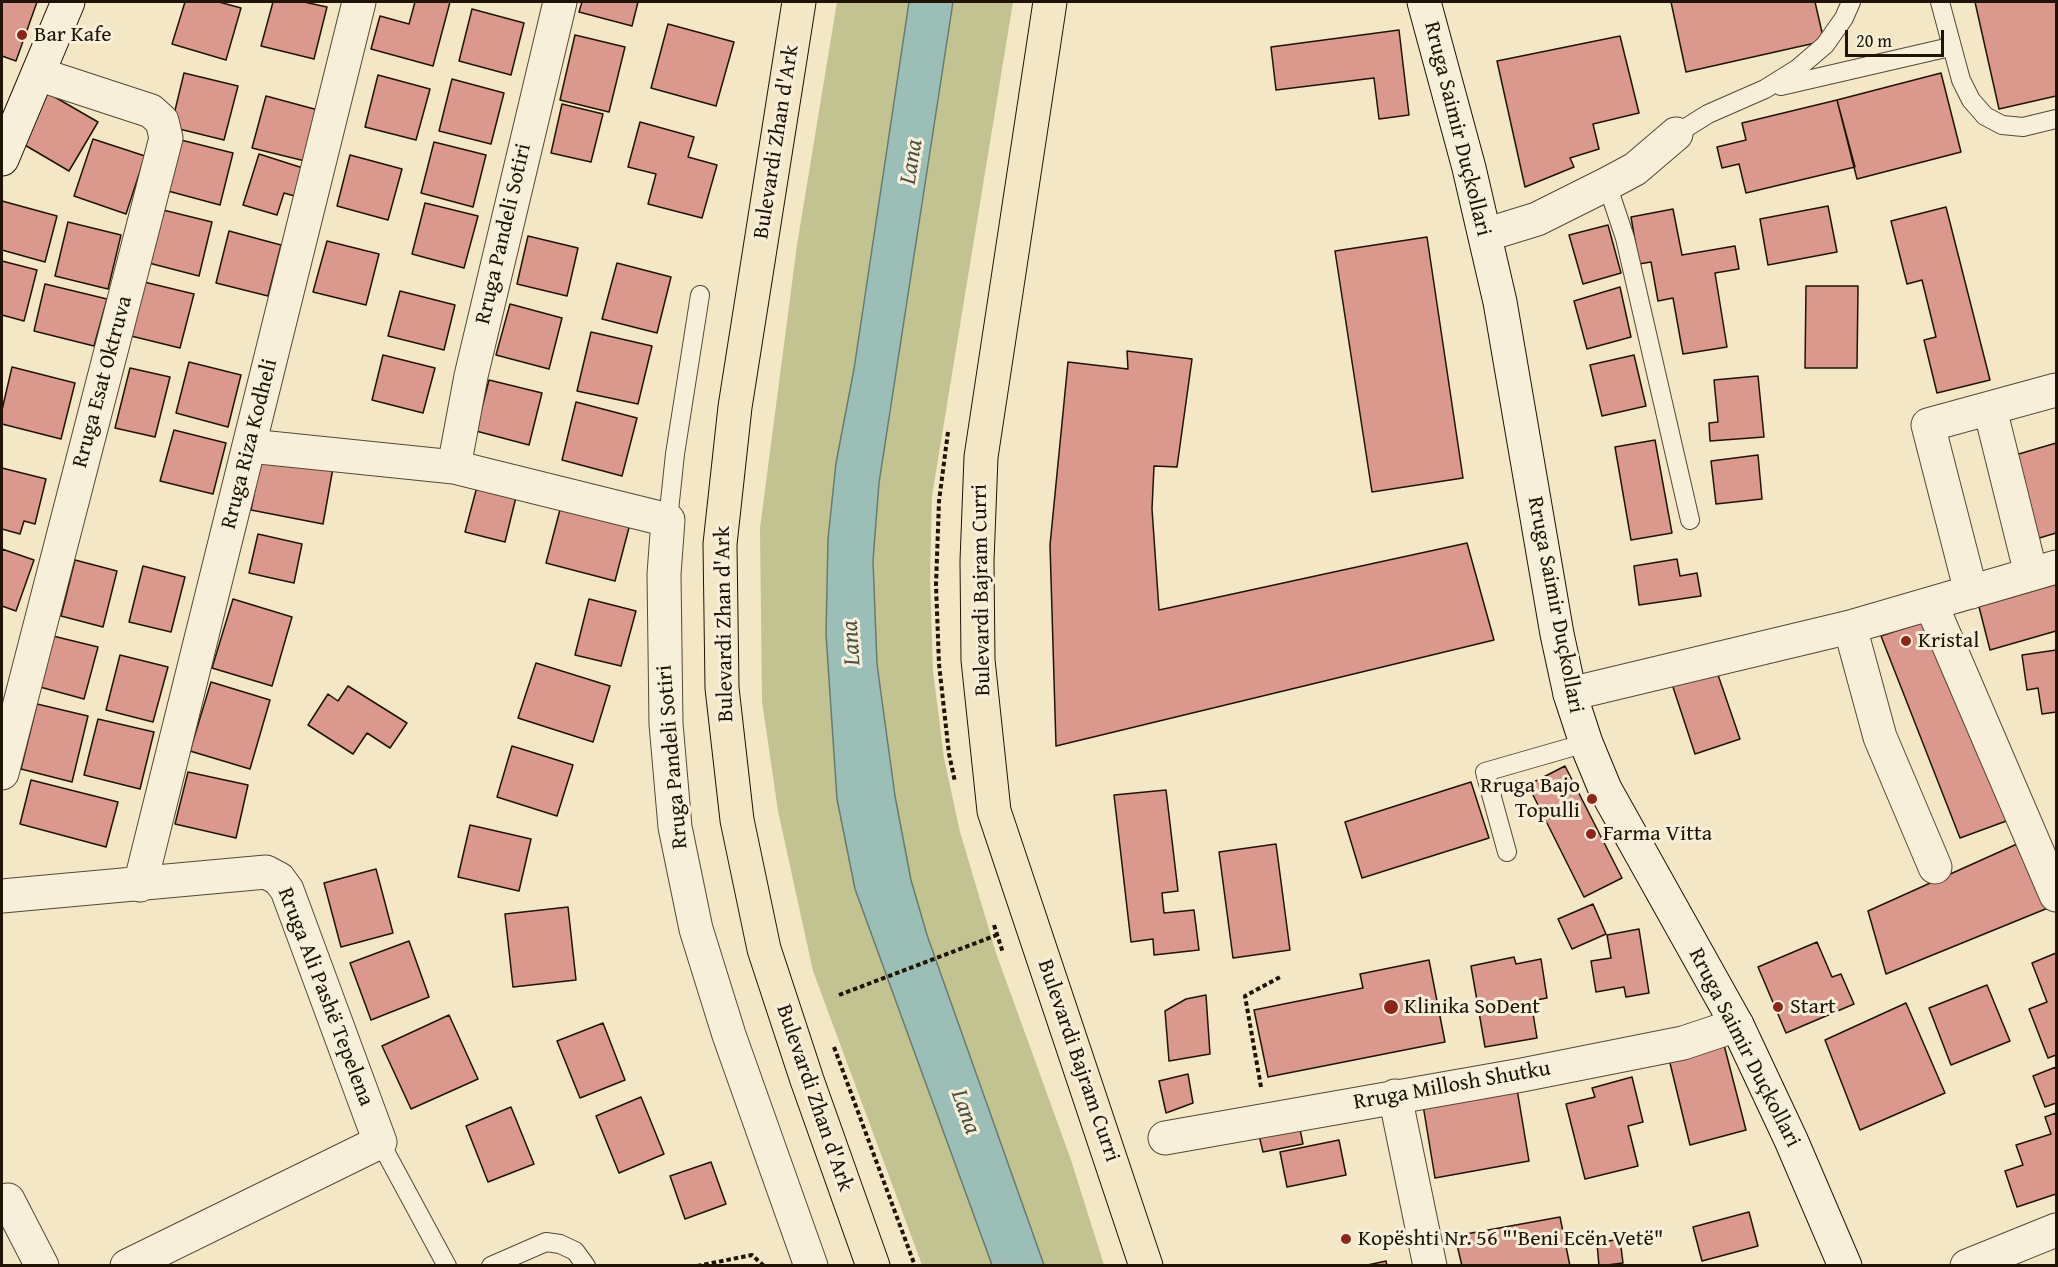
<!DOCTYPE html>
<html>
<head>
<meta charset="utf-8">
<style>
	body { margin:0 }
	#map { position:relative; width:2058px; height:1267px; overflow:hidden; background:#f3e7c6; font-family:"Gentium Book Plus",serif }
	canvas { display:block }
	.frame { position:absolute; inset:0; border:3px solid #1f1405; pointer-events:none }
	.scale { position:absolute; left:1845px; top:30px; width:99px; height:27px; box-sizing:border-box; border:3px solid #1f1405; border-top:0; padding-left:8px; font-size:18px; line-height:21px; white-space:nowrap; color:#1f1405; -webkit-text-stroke:4px #f7efda; paint-order:stroke }
</style>
</head>
<body>
<div id="map">
<canvas width="2058" height="1267"></canvas>
<div class="frame"></div>
<div class="scale">20 m</div>
</div>
<script>
const context = document.querySelector('canvas').getContext('2d');
context.lineJoin = 'round';
function fill(path, color) {
  context.fillStyle = color;
  context.fill(path, 'evenodd');
}
function toPath(rows) {
  const path = new Path2D();
  for (const r of rows) {
    path.moveTo(r[0], r[1]);
    for (let i = 2; i < r.length; i += 2) path.lineTo(r[i], r[i + 1]);
  }
  return path;
}
function stroke(path, color, width, dash) {
  context.strokeStyle = color;
  context.lineWidth = width;
  context.lineCap = dash ? 'butt' : 'round';
  context.setLineDash(dash || []);
  context.stroke(path);
}
function drawText(font, color, halo, rows, align = 'center') {
  context.font = font + ' "Gentium Book Plus",serif';
  context.lineWidth = 6;
  context.setLineDash([]);
  context.textBaseline = 'middle';
  context.strokeStyle = halo;
  context.fillStyle = color;
  for (const [text, x, y, turn = 0] of rows) {
    context.save();
    context.translate(x, y);
    context.rotate((+turn || 0) * Math.PI / 180);
    context.textAlign = isNaN(turn) ? turn : align;
    if (halo) context.strokeText(text, 0, 0);
    context.fillText(text, 0, 0);
    context.restore();
  }
}
const green = toPath([
	[837,2,909,2,854,369,836,463,828,539,826,634,837,799,855,889,992,1265,922,1265,813,971,778,811,762,701,760,528,797,245],
	[953,2,1013,2,932,496,930,577,933,671,944,758,960,832,996,953,1071,1160,1104,1265,1044,1265,927,935,911,880,895,796,877,664,873,561,879,483]
]);
const water = toPath([
	[909,2,953,2,879,483,873,561,877,664,895,796,911,880,927,935,1044,1265,992,1265,855,889,837,799,826,634,828,539,836,463,854,369,909,2]
]);
const building = toPath([
	[2,2,37,2,16,61,2,56,2,2],
	[185,2,219,2,241,8,226,60,172,44,185,2],
	[273,2,304,2,327,7,314,59,261,46,273,2],
	[415,2,450,2,433,66,371,49,380,16,409,24,415,2],
	[582,2,638,2,632,26,579,12,582,2],
	[1671,2,1815,2,1824,41,1686,72,1671,2],
	[1975,2,2056,2,2056,96,1999,109,1975,2],
	[472,9,524,23,511,75,459,61,472,9],
	[668,24,734,42,716,106,651,88,668,24],
	[1399,30,1409,115,1379,119,1374,78,1276,90,1271,47,1399,30],
	[575,35,625,47,609,112,560,100,575,35],
	[1620,36,1639,113,1593,124,1599,149,1570,158,1574,167,1525,187,1497,61,1620,36],
	[184,73,238,86,224,140,171,127,184,73],
	[1941,73,1961,152,1857,179,1837,100,1941,73],
	[378,75,430,89,416,140,365,127,378,75],
	[452,79,504,93,491,144,439,131,452,79],
	[46,92,98,122,69,171,18,141,46,92],
	[266,96,318,110,305,161,252,148,266,96],
	[1837,100,1855,167,1746,193,1739,164,1722,168,1717,147,1746,140,1742,123,1837,100],
	[562,104,603,114,591,162,551,153,562,104],
	[640,122,694,137,688,157,717,165,702,218,648,204,656,174,628,167,640,122],
	[93,139,145,156,126,214,74,196,93,139],
	[181,140,233,153,220,205,168,191,181,140],
	[434,142,486,155,473,207,421,193,434,142],
	[259,154,306,169,298,197,284,193,277,215,243,205,259,154],
	[350,155,402,169,388,220,337,206,350,155],
	[2,201,57,216,45,262,2,250,2,201],
	[425,203,478,216,464,268,412,254,425,203],
	[1828,206,1837,252,1768,265,1760,219,1828,206],
	[1946,207,1990,380,1937,393,1924,340,1936,337,1922,280,1907,284,1891,221,1946,207],
	[159,209,212,222,199,276,145,262,159,209],
	[1673,209,1682,255,1735,246,1739,269,1715,273,1727,347,1683,354,1673,298,1658,301,1651,262,1639,264,1631,217,1673,209],
	[68,222,121,235,108,289,55,276,68,222],
	[1608,225,1621,273,1583,284,1569,235,1608,225],
	[229,231,281,245,268,296,216,283,229,231],
	[528,236,578,248,567,296,517,284,528,236],
	[1427,237,1463,478,1372,492,1335,251,1427,237],
	[327,241,379,254,366,305,313,292,327,241],
	[2,261,37,270,24,321,2,315,2,261],
	[617,263,671,277,657,333,602,319,617,263],
	[140,281,194,294,180,348,127,335,140,281],
	[45,284,107,299,94,346,34,331,45,284],
	[1806,286,1858,286,1857,368,1805,368,1806,286],
	[1620,287,1631,337,1587,349,1574,301,1620,287],
	[400,291,455,305,444,350,388,336,400,291],
	[510,304,562,318,549,369,496,355,510,304],
	[591,332,652,346,638,404,577,391,591,332],
	[1127,351,1192,359,1177,467,1154,466,1152,509,1159,610,1467,543,1494,640,1056,746,1050,545,1068,362,1128,369,1127,351],
	[383,355,435,368,423,413,372,400,383,355],
	[1634,355,1646,406,1602,416,1590,365,1634,355],
	[189,362,241,375,228,427,176,413,189,362],
	[12,367,75,383,61,439,2,424,2,410,12,367],
	[130,368,170,377,155,437,115,428,130,368],
	[1758,376,1764,437,1710,441,1709,423,1718,422,1714,380,1758,376],
	[489,380,542,393,529,445,476,431,489,380],
	[576,402,637,418,622,476,562,460,576,402],
	[174,430,226,443,213,494,160,481,174,430],
	[1655,440,1672,533,1631,540,1615,447,1655,440],
	[2056,443,2056,533,2036,539,2012,456,2056,443],
	[262,454,333,468,323,524,251,510,262,454],
	[1758,455,1762,499,1716,504,1711,461,1758,455],
	[2,468,46,479,35,524,24,521,20,534,2,529,2,468],
	[479,479,518,489,505,542,465,532,479,479],
	[562,502,631,520,615,581,546,563,562,502],
	[258,534,302,544,294,583,249,573,258,534],
	[2,549,34,560,16,611,2,606,2,549],
	[1677,559,1680,576,1697,573,1701,596,1639,605,1634,566,1677,559],
	[75,560,117,571,103,627,61,616,75,560],
	[143,566,185,577,171,632,129,622,143,566],
	[2056,581,2056,631,1990,650,1978,603,2056,581],
	[233,599,292,617,272,686,212,668,233,599],
	[589,599,636,611,621,666,575,655,589,599],
	[1926,621,2009,820,1960,838,1881,636,1926,621],
	[53,636,98,647,84,699,40,687,53,636],
	[2056,650,2056,712,2042,714,2038,688,2027,690,2022,655,2056,650],
	[120,655,168,667,153,722,106,710,120,655],
	[536,663,610,686,593,742,518,718,536,663],
	[1716,669,1740,739,1695,754,1672,684,1716,669],
	[211,682,270,700,250,769,190,751,211,682],
	[348,686,407,723,390,748,367,733,353,754,308,725,328,694,338,701,348,686],
	[37,704,88,716,72,782,21,769,37,704],
	[98,719,154,732,140,789,84,775,98,719],
	[512,746,573,765,557,816,497,797,512,746],
	[1565,766,1622,878,1584,897,1528,785,1565,766],
	[188,772,248,785,236,838,175,824,188,772],
	[31,780,118,802,106,847,20,824,31,780],
	[1471,782,1489,838,1362,878,1345,822,1471,782],
	[1166,790,1178,891,1162,893,1164,913,1194,910,1199,950,1154,955,1153,939,1131,942,1114,795,1166,790],
	[470,825,531,839,519,891,458,877,470,825],
	[1276,844,1290,950,1233,958,1219,852,1276,844],
	[2017,844,2048,908,1886,974,1868,911,2017,844],
	[376,869,393,933,341,947,324,883,376,869],
	[1593,904,1606,934,1572,949,1558,919,1593,904],
	[568,907,576,980,513,987,505,914,568,907],
	[1639,929,1649,993,1626,997,1624,987,1596,992,1591,961,1611,958,1607,935,1639,929],
	[409,941,429,997,371,1020,350,963,409,941],
	[1817,942,1832,977,1841,974,1854,1004,1786,1033,1758,967,1817,942],
	[2056,953,2056,1055,2048,1058,2029,1009,2047,1002,2032,963,2056,953],
	[1514,957,1516,964,1541,959,1547,998,1531,1001,1537,1038,1485,1047,1471,966,1514,957],
	[1429,960,1445,1042,1268,1077,1254,1010,1363,988,1360,974,1429,960],
	[1987,985,2010,1041,1951,1065,1929,1008,1987,985],
	[1206,995,1210,1054,1169,1061,1165,1011,1186,999,1206,995],
	[1906,1003,1945,1093,1860,1130,1825,1040,1906,1003],
	[449,1015,478,1079,411,1109,382,1046,449,1015],
	[603,1023,625,1080,580,1098,557,1041,603,1023],
	[1723,1041,1746,1130,1690,1145,1668,1055,1723,1041],
	[2056,1067,2056,1103,2045,1107,2033,1076,2056,1067],
	[1188,1074,1193,1103,1166,1113,1159,1081,1188,1074],
	[1632,1077,1643,1122,1628,1126,1638,1166,1585,1179,1566,1104,1595,1097,1592,1088,1632,1077],
	[1516,1083,1529,1161,1435,1178,1422,1099,1516,1083],
	[641,1097,664,1154,619,1173,596,1116,641,1097],
	[511,1107,534,1164,488,1182,466,1126,511,1107],
	[2056,1113,2056,1194,2017,1207,2005,1171,2023,1165,2016,1145,2051,1134,2045,1117,2056,1113],
	[1298,1119,1303,1144,1263,1152,1257,1127,1298,1119],
	[1339,1140,1346,1175,1287,1187,1280,1152,1339,1140],
	[711,1162,726,1204,685,1219,670,1176,711,1162],
	[1749,1212,1758,1246,1702,1261,1693,1227,1749,1212],
	[1560,1217,1570,1266,1462,1266,1455,1236,1560,1217],
	[1620,1239,1623,1263,1599,1266,1597,1243,1620,1239],
	[1386,1261,1387,1266,1363,1266,1386,1261]
]);
const path = toPath([
	[948,432,939,501,936,585,939,664,949,754,955,782],
	[994,925,1003,953],
	[839,995,997,935],
	[834,1047,915,1266],
	[1261,1087,1245,996,1282,976],
	[697,1266,752,1255,764,1266]
]);
const service = toPath([
	[1940,2,1961,80,1971,100,1985,116,2002,125,2023,127,2056,119],
	[1781,86,1950,47],
	[1676,134,1708,114,1765,89,1797,69,1825,45,1844,18,1851,2],
	[1607,184,1625,238,1690,520],
	[668,520,675,454,700,295],
	[1507,852,1485,772,1586,743],
	[380,1142,447,1266],
	[491,1266,546,1242,560,1244,575,1251,586,1266]
]);
const minor = toPath([
	[1485,235,1537,219,1607,184,1635,169,1676,134],
	[1990,409,2031,574],
	[250,446,454,467,668,520,664,574,666,724,675,827,696,929,729,1035,811,1266],
	[454,467,471,376,560,2],
	[1971,592,1928,425,2056,390],
	[1931,604,2056,895],
	[1850,627,1880,737,1935,867],
	[1570,694,1850,627,2056,567],
	[2,773,166,138,162,121,151,111,38,74],
	[140,885,359,2],
	[2,896,266,872,279,879,287,890,380,1142,127,1266],
	[1395,1096,1430,1266],
	[1165,1138,1522,1075,1683,1043,1737,1025],
	[2,1204,8,1200,42,1266],
	[1967,1266,2056,1230]
]);
const secondary = toPath([
	[1424,2,1469,168,1500,302,1557,634,1570,694,1586,743,1605,789,1737,1025,1791,1140,1845,1266],
	[2,159,68,2]
]);
const primary = toPath([
	[799,2,735,407,720,544,722,688,737,820,764,949,807,1080,873,1266],
	[1050,2,981,457,977,561,978,660,994,811,1146,1266]
]);
const markers = [
	[22,35,6,"#8f2418"],
	[1906,641,6,"#8f2418"],
	[1592,799,6,"#8f2418"],
	[1591,834,6,"#8f2418"],
	[1391,1007,8,"#8f2418"],
	[1778,1007,6,"#8f2418"],
	[1346,1239,6,"#8f2418"]
];
const poiNames = [
	["Bar Kafe",34,35],
	["Kristal",1918,641],
	["Rruga Bajo",1580,786,"right"],
	["Topulli",1580,811,"right"],
	["Farma Vitta",1603,834],
	["Klinika SoDent",1404,1007],
	["Start",1790,1007],
	["Kopështi Nr. 56 \"'Beni Ecën Vetë\"",1358,1239]
];
const streetNames = [
	["Rruga Saimir Duçkollari",1457,129,76],
	["Bulevardi Zhan d'Ark",777,142,-81],
	["Rruga Pandeli Sotiri",504,234,-77],
	["Rruga Esat Oktruva",103,382,-75],
	["Rruga Riza Kodheli",250,444,-76],
	["Bulevardi Bajram Curri",982,590,-91],
	["Rruga Saimir Duçkollari",1555,605,79],
	["Bulevardi Zhan d'Ark",725,624,-91],
	["Rruga Pandeli Sotiri",673,757,-95],
	["Rruga Ali Pashë Tepelena",325,997,69],
	["Rruga Saimir Duçkollari",1744,1048,63],
	["Bulevardi Bajram Curri",1078,1061,71],
	["Rruga Millosh Shutku",1452,1086,-10],
	["Bulevardi Zhan d'Ark",814,1098,71]
];
const waterNames = [
	["Lana",912,162,-81],
	["Lana",852,643,-94],
	["Lana",965,1112,70]
];
fill(green, '#c2c390');
fill(water, '#9bbfb6');
stroke(water, '#697b6f', 1.5);
fill(building, '#db988d');
stroke(building, '#1f1405', 1.5);
stroke(service, '#544935', 20);
stroke(minor, '#544935', 35);
stroke(secondary, '#1f1405', 35);
stroke(primary, '#1f1405', 35);
stroke(path, '#1f1405', 4, [4.5, 3]);
stroke(service, '#f7efda', 18);
stroke(minor, '#f7efda', 33);
stroke(secondary, '#f7efda', 33);
stroke(primary, '#f3e7c6', 33);
for (const [x, y, r, color] of markers) {
  const dot = new Path2D();
  dot.arc(x, y, r, 0, 2 * Math.PI);
  context.fillStyle = color;
  context.fill(dot);
  stroke(dot, '#f7efda', 2);
}
drawText('22px', '#1f1405', '#f7efda', poiNames, 'left');
drawText('22px', '#1f1405', '#f7efda', streetNames);
drawText('italic 24px', '#4a5043', '#f7efda', waterNames);
</script>
</body>
</html>
